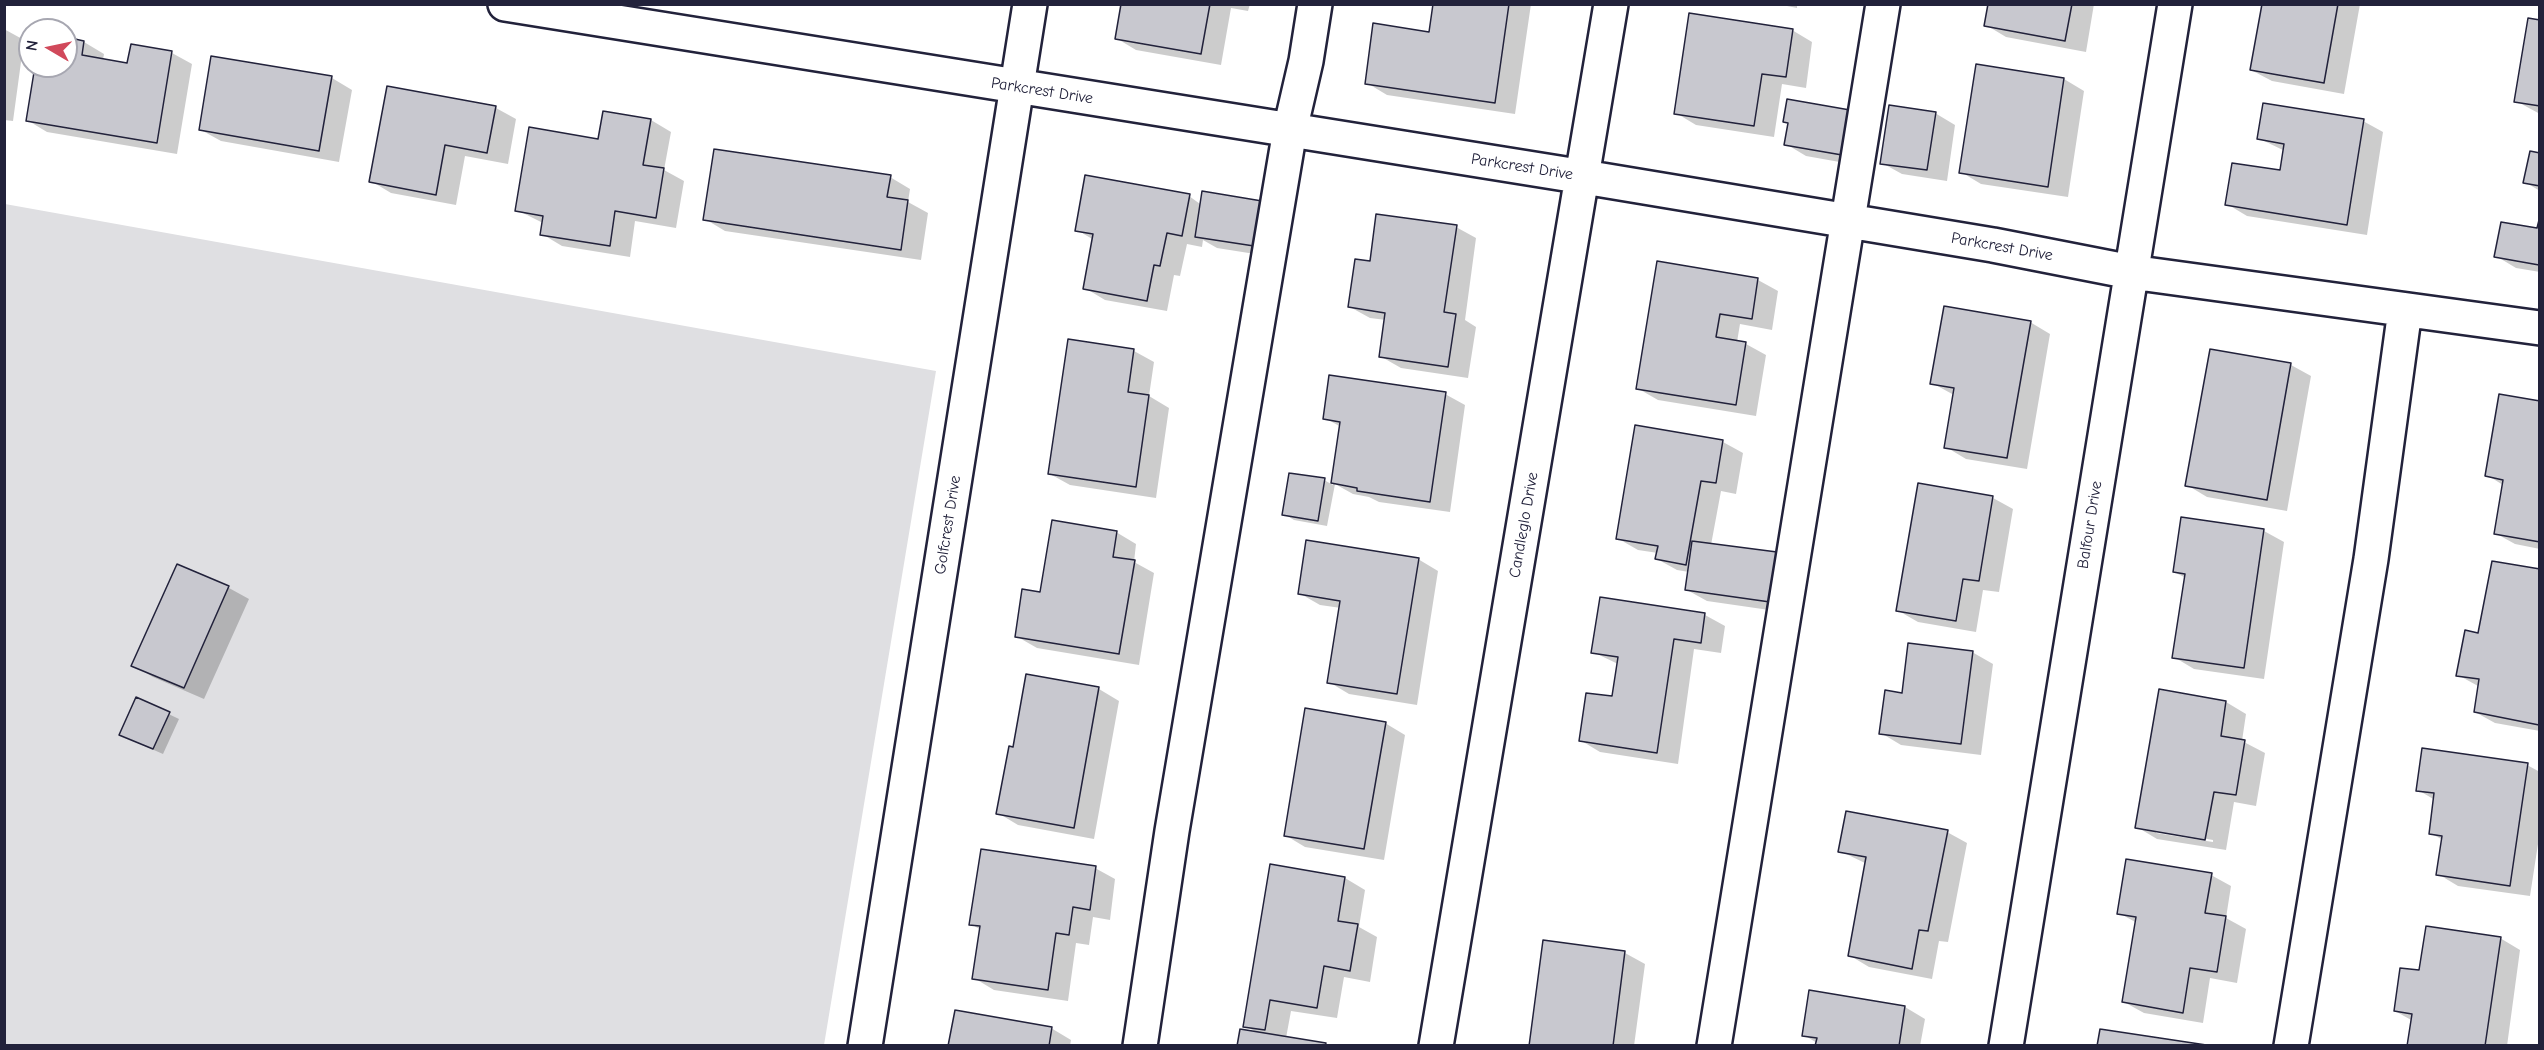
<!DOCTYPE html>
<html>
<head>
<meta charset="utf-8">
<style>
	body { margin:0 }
	#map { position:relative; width:2544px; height:1050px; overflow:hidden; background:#fff; font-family:"Comic Neue",sans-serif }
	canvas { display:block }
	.frame { position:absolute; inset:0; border:6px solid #22223b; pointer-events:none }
	.north { position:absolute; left:18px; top:18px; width:60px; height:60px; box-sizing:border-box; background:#fff; border:2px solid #a7a7b1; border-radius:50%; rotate:279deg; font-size:16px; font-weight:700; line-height:24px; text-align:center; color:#22223b }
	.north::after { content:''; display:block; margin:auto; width:21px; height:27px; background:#d1495b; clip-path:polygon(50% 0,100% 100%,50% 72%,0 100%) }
</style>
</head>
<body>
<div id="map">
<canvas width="2544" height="1050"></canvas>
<div class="frame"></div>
<div class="north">N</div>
</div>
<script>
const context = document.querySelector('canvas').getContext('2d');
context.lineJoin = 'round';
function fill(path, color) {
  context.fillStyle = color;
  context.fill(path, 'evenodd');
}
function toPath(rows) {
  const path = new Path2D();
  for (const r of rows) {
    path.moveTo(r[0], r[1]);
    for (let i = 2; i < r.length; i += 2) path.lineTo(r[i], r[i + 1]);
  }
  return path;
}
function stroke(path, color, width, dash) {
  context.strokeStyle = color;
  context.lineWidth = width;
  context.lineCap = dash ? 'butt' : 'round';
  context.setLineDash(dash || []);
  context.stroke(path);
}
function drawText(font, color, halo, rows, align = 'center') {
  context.font = font + ' "Comic Neue",sans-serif';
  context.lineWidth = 4.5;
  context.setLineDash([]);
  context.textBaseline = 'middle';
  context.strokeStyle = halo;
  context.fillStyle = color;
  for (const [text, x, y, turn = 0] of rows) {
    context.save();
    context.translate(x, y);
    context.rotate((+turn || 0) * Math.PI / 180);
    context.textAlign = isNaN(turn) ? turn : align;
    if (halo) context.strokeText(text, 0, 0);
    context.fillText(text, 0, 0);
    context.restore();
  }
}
const green = toPath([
	[5,204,936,371,824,1045,5,1045]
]);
const shadow = toPath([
	[1123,4,1250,4,1248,11,1231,8,1221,65,1136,50,1116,38],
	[1435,4,1531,4,1515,114,1387,95,1367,83,1430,33],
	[1777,4,1797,4,1797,8],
	[1990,4,2094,4,2086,52,2006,37,1986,25],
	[2263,4,2360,4,2344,94,2272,81,2251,70],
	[2540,21,2540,114,2516,101],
	[4,29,24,40,13,121,4,120],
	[1792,30,1812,42,1806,88,1782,84,1774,137,1696,125,1676,113],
	[66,39,84,42,104,54,103,60,128,65,132,46,172,53,192,64,177,154,47,132,27,120,37,66,66,66],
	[213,57,332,78,352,90,339,162,221,141,201,130],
	[2064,79,2084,91,2068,197,1981,184,1961,172],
	[1789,101,1862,166,1806,156,1786,144,1789,124,1785,122],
	[496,108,516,119,508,164,465,156,456,205,391,193,371,181],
	[1935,113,1955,125,1947,181,1902,174,1882,163],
	[651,120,671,132,664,170,684,181,676,228,635,221,630,257,562,246,542,234,543,223,517,210,599,141],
	[2363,121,2383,132,2367,235,2247,216,2227,204,2281,172,2285,151,2258,138],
	[2540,154,2540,191,2525,182],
	[890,177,910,189,908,202,928,213,921,260,725,231,705,219],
	[1189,196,1274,257,1217,248,1203,240,1202,247,1187,244,1180,276,1174,275,1167,311,1105,300,1085,288,1094,240,1077,230],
	[2540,225,2540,272,2516,268,2496,256,2539,230],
	[1456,227,1476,238,1465,320,1476,327,1468,378,1401,368,1380,356,1386,320,1370,318,1350,307,1371,263],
	[1658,263,1758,280,1778,291,1772,330,1740,324,1737,342,1746,344,1766,355,1756,416,1658,400,1637,388],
	[2030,322,2050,334,2027,469,1966,459,1946,447,1954,395,1932,383],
	[1134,351,1154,362,1149,396,1169,408,1156,498,1070,485,1050,474],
	[2291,365,2311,376,2287,511,2207,497,2187,485],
	[1445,394,1465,405,1450,512,1379,502,1369,497,1353,494,1335,484,1327,526,1294,520,1284,514,1324,480,1333,485,1341,427,1325,418],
	[2540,402,2540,549,2515,544,2495,533,2503,485,2487,475],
	[1723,442,1743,453,1736,494,1721,491,1711,545,1777,554,1797,565,1790,613,1707,601,1687,590,1689,572,1677,570,1657,559,1658,553,1638,550,1617,538],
	[1919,485,1993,498,2013,509,1999,592,1983,590,1976,632,1918,622,1897,610],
	[2182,519,2264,531,2284,542,2264,679,2194,669,2174,657,2186,578,2174,572],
	[1116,532,1136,544,1134,562,1154,573,1139,665,1037,648,1016,636,1041,594],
	[1418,559,1438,571,1417,705,1349,694,1329,682,1341,608,1320,605,1299,593],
	[178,566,229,588,249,599,204,699,153,677,133,665],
	[2540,571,2540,731,2495,723,2475,712,2478,686,2458,675,2480,634],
	[1705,615,1725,626,1721,653,1694,649,1678,764,1600,752,1580,740,1613,698,1618,664,1593,652],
	[1972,652,1993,664,1981,755,1901,745,1881,733,1903,694],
	[1099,689,1119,701,1094,839,1018,825,998,813],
	[137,699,179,719,163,754,131,740],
	[2226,702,2246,714,2242,741,2265,753,2256,806,2234,802,2226,850,2157,839,2137,827],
	[2156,830,2213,840,2213,842,2156,833],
	[1385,723,1405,735,1384,860,1305,847,1285,835],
	[2527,765,2540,772,2540,831,2530,896,2458,886,2438,874,2443,840,2430,833,2435,800,2418,790],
	[1947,832,1967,843,1948,942,1939,941,1932,979,1869,967,1849,955,1867,864,1840,851],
	[1095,868,1115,879,1110,920,1093,917,1089,945,1076,943,1068,1001,994,990,974,978,981,930,971,924],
	[2211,875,2231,886,2226,918,2246,929,2237,983,2210,978,2203,1023,2144,1013,2124,1002,2137,923,2119,913],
	[1345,878,1365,890,1359,927,1377,937,1370,982,1344,977,1337,1018,1291,1011,1286,1038,1327,1046,1238,1046,1256,1032,1245,1026],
	[2500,938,2520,950,2507,1046,2409,1046,2413,1021,2395,1011,2421,972],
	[1545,942,1625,953,1645,964,1634,1046,1532,1046],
	[1905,1007,1925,1019,1920,1046,1817,1046,1817,1043,1804,1035],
	[1051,1028,1071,1040,1070,1046,950,1046]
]);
const building = toPath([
	[1121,4,1210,4,1201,54,1115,39,1121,4],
	[1433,4,1509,4,1495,103,1365,84,1373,23,1429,32,1433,4],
	[1988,4,2072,4,2065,41,1984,26,1988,4],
	[2262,4,2338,4,2324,83,2250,70,2262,4],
	[1689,13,1793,29,1786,77,1762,74,1754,126,1674,114,1689,13],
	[2528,18,2540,20,2540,106,2514,102,2528,18],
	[66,37,84,41,82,55,127,63,131,44,172,51,157,143,26,121,35,66,66,66,66,37],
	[211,56,332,76,319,151,199,130,211,56],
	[1976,64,2064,78,2048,187,1959,173,1976,64],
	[387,86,496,106,487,153,445,145,436,195,369,182,387,86],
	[1787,99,1850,110,1842,155,1784,145,1788,123,1783,122,1787,99],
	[2263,103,2364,119,2347,225,2225,205,2232,163,2280,170,2284,144,2257,139,2263,103],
	[1889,105,1936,112,1927,170,1880,164,1889,105],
	[603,111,651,119,643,165,664,168,656,218,615,211,610,246,540,235,543,216,515,211,529,127,598,139,603,111],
	[714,149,891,175,887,197,908,200,901,250,703,220,714,149],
	[2530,151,2540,153,2540,186,2523,183,2530,151],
	[1085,175,1190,194,1182,236,1167,233,1160,266,1154,265,1147,301,1083,289,1093,234,1075,231,1085,175],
	[1202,191,1262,201,1254,246,1195,237,1202,191],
	[1376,214,1457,225,1444,312,1456,314,1448,367,1379,357,1385,313,1348,307,1355,259,1370,261,1376,214],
	[2540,216,2539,265,2494,257,2501,222,2537,228,2540,216],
	[1657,261,1758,278,1752,319,1720,314,1716,337,1746,342,1736,405,1636,389,1657,261],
	[1944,306,2031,321,2007,458,1944,448,1954,388,1930,384,1944,306],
	[1068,339,1134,349,1128,392,1149,395,1136,487,1048,474,1068,339],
	[2210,349,2291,363,2267,500,2185,486,2210,349],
	[1329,375,1446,392,1430,502,1357,491,1357,488,1331,483,1340,422,1323,419,1329,375],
	[2499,394,2540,401,2540,542,2494,534,2503,480,2485,476,2499,394],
	[1635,425,1723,440,1716,483,1701,481,1686,565,1655,559,1658,546,1616,539,1635,425],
	[1289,473,1325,478,1318,521,1282,515,1289,473],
	[1918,483,1993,496,1979,581,1963,579,1956,621,1896,611,1918,483],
	[2181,517,2264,529,2244,668,2172,658,2185,574,2173,572,2181,517],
	[1052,520,1117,531,1113,557,1135,560,1119,654,1015,637,1022,589,1040,592,1052,520],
	[1306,540,1419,558,1397,694,1327,683,1340,601,1298,594,1306,540],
	[1692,541,1777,552,1770,602,1685,590,1692,541],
	[2492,561,2540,569,2539,725,2474,712,2479,679,2456,676,2465,630,2478,633,2492,561],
	[177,564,229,586,184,688,131,666,177,564],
	[1600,597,1705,613,1701,643,1674,639,1657,753,1579,741,1586,693,1612,696,1618,657,1591,653,1600,597],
	[1908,643,1973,651,1961,744,1879,734,1885,690,1902,693,1908,643],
	[1026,674,1099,687,1074,828,996,814,1009,746,1013,747,1026,674],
	[2159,689,2226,701,2221,736,2245,740,2236,795,2214,792,2205,840,2135,828,2159,689],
	[136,697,170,712,153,749,119,735,136,697],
	[1305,708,1386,722,1364,849,1284,836,1305,708],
	[2422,748,2528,763,2510,886,2436,875,2442,836,2429,834,2434,793,2416,791,2422,748],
	[1846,811,1948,830,1928,931,1919,930,1912,969,1848,956,1866,857,1838,852,1846,811],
	[981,849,1096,866,1090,910,1073,907,1069,935,1056,933,1048,990,972,979,980,926,969,925,981,849],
	[2126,859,2212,873,2205,913,2226,916,2217,972,2190,968,2183,1013,2122,1002,2136,917,2117,914,2126,859],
	[1270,864,1345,877,1338,921,1358,924,1350,971,1324,966,1317,1008,1270,1000,1265,1030,1243,1027,1270,864],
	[2426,926,2501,937,2485,1046,2407,1046,2412,1014,2394,1011,2400,968,2419,970,2426,926],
	[1543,940,1625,951,1613,1046,1529,1046,1543,940],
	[1809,990,1905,1006,1899,1046,1815,1046,1817,1038,1802,1036,1809,990],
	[955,1010,1052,1027,1049,1046,948,1046,955,1010],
	[1240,1029,1326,1043,1325,1046,1237,1046,1240,1029],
	[2100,1029,2213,1046,2097,1046,2100,1029]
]);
const minor = toPath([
	[505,4,1584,177,1993,245,2131,272,2540,328],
	[865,1046,1030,4],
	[1140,1046,1172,831,1290,130,1306,61,1315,4],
	[1436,1046,1611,4],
	[1714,1046,1883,4],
	[2006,1046,2175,4],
	[2291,1046,2371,559,2405,310]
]);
const streetNames = [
	["Parkcrest Drive",1042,91,9],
	["Parkcrest Drive",1522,167,9],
	["Parkcrest Drive",2002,247,10],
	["Golfcrest Drive",948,525,-81],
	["Candleglo Drive",1524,525,-80],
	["Balfour Drive",2090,525,-81]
];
fill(green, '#dfdfe2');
fill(shadow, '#0003');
fill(building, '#c8c8cf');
stroke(building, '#22223b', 1.5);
stroke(minor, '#22223b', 38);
stroke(minor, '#fff', 33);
drawText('16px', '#22223b', '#fff', streetNames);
</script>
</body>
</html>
